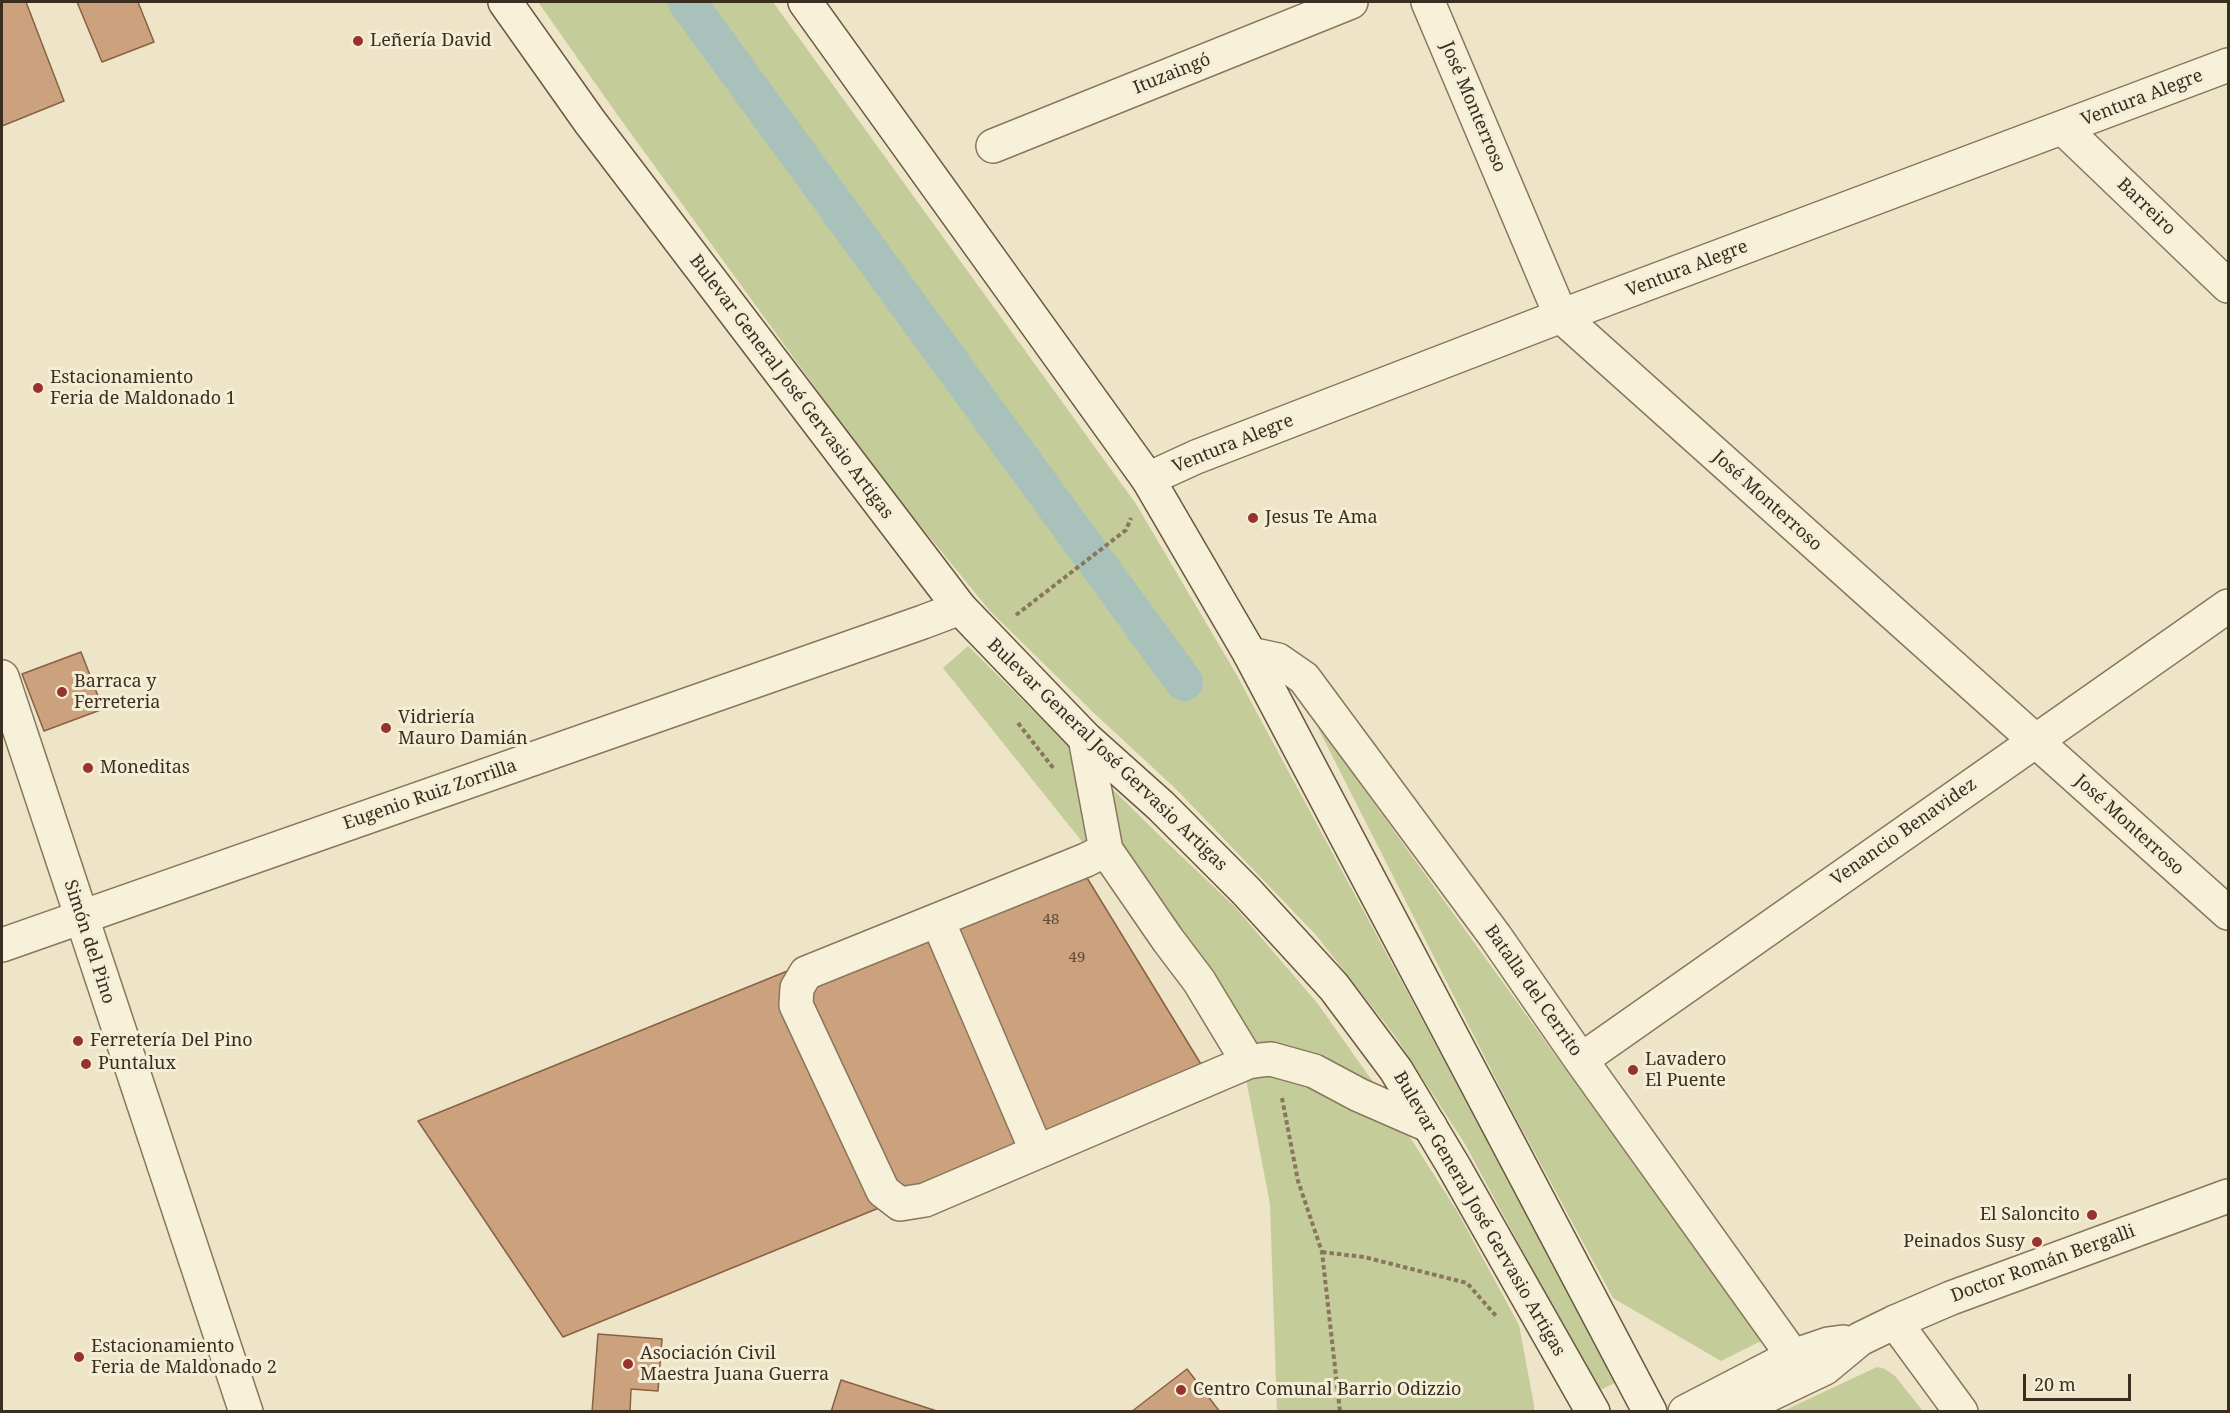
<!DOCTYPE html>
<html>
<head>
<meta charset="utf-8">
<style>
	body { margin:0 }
	#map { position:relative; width:2230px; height:1413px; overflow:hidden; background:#eee4c7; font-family:"Noto Serif",serif }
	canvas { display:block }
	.frame { position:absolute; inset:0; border:3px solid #3a2e20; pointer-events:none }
	.scale { position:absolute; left:2023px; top:1374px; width:108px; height:27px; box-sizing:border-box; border:3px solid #3a2e20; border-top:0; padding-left:8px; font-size:18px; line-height:21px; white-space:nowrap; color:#3a2e20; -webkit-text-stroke:4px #f5eed6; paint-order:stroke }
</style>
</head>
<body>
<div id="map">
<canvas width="2230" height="1413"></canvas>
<div class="frame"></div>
<div class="scale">20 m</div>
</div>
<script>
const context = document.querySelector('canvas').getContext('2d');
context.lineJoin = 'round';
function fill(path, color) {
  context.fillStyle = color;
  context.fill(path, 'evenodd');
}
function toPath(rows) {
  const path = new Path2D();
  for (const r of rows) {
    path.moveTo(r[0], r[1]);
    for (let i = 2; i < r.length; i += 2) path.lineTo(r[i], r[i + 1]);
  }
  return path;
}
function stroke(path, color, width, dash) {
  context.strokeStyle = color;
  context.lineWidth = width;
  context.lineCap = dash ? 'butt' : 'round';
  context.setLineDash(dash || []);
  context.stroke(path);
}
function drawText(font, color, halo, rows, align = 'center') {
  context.font = font + ' "Noto Serif",serif';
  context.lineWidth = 6;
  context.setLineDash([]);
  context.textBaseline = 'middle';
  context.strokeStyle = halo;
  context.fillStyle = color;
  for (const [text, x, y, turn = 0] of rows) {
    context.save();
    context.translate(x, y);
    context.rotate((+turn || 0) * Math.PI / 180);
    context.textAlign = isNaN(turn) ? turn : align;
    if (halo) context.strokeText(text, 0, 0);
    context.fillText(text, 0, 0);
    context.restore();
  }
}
const green = toPath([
	[538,2,773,2,1136,504,1235,672,1617,1382,1598,1391,1465,1144,1395,1036,1316,935,1176,789,1096,715,990,611,878,474,619,117],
	[968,646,1158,834,1235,907,1318,1004,1390,1106,1457,1211,1519,1325,1534,1405,1534,1411,1277,1411,1270,1204,1247,1084,1234,1052,1112,879,943,668],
	[1314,720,1761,1341,1721,1361,1613,1298,1509,1105],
	[1877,1367,1885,1369,1895,1376,1923,1411,1783,1411]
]);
const canal = toPath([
	[687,2,1184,682]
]);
const building = toPath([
	[2,2,26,2,64,101,2,126,2,2],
	[77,2,138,2,154,42,102,62,77,2],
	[81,652,103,709,44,731,22,674,81,652],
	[1073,855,1207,1074,563,1337,418,1121,1073,855],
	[598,1334,662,1339,658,1391,631,1389,630,1412,592,1412,598,1334],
	[1187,1369,1220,1412,1131,1412,1187,1369],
	[841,1380,940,1412,831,1412,841,1380]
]);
const path = toPath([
	[1016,615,1126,530,1131,518],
	[1018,723,1054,769],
	[1282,1098,1298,1181,1322,1252,1340,1412],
	[1322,1252,1364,1257,1467,1283,1496,1316]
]);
const minor = toPath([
	[1428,2,1561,316,2228,913],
	[2063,128,2228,286],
	[993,146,1351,2],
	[1148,479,1196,457,1561,316,2228,65],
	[1250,654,1278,660,1304,678,1495,936,1581,1060,1793,1356],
	[1085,738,1106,850,1168,940,1199,981,1248,1062],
	[1106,850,1086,860,806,973,797,988,796,1005,883,1191,900,1204,925,1200,1248,1062,1261,1060,1271,1059,1314,1071,1359,1095,1430,1126],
	[938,921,1037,1152],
	[2,945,923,622,960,608],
	[1581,1060,2228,606],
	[1895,1322,1961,1412]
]);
const tertiary = toPath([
	[2,677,246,1412],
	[1685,1412,1793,1356,1828,1344,1843,1342],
	[1733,1412,1825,1368,1860,1339,1895,1322,1951,1298,2228,1196]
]);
const secondary = toPath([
	[505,2,590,122,960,608,1085,738,1161,806,1246,891,1334,987,1396,1070,1453,1165,1593,1412],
	[805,2,1148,479,1250,654,1650,1412]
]);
const markers = [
	[358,41,6,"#97322d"],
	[38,388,6,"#97322d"],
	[1253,518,6,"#97322d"],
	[62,692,6,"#97322d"],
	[386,728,6,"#97322d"],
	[88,768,6,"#97322d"],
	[78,1041,6,"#97322d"],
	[86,1064,6,"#97322d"],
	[1633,1070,6,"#97322d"],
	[2092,1215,6,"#97322d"],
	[2037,1242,6,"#97322d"],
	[79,1357,6,"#97322d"],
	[628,1364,6,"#97322d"],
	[1181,1390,6,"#97322d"]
];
const numberNames = [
	["48",1051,920],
	["49",1077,958]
];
const poiNames = [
	["Leñería David",370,41],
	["Estacionamiento",50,378],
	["Feria de Maldonado 1",50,399],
	["Jesus Te Ama",1265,518],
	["Barraca y",74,682],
	["Ferreteria",74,703],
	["Vidriería",398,718],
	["Mauro Damián",398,739],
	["Moneditas",100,768],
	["Ferretería Del Pino",90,1041],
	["Lavadero",1645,1060],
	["El Puente",1645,1081],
	["Puntalux",98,1064],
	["El Saloncito",2080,1215,"right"],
	["Peinados Susy",2025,1242,"right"],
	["Estacionamiento",91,1347],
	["Feria de Maldonado 2",91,1368],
	["Asociación Civil",640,1354],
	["Maestra Juana Guerra",640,1375],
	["Centro Comunal Barrio Odizzio",1193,1390]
];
const streetNames = [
	["Ituzaingó",1172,74,-22],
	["Ventura Alegre",2142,98,-21],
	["José Monterroso",1473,107,67],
	["Barreiro",2146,207,44],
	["Ventura Alegre",1687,269,-21],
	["Bulevar General José Gervasio Artigas",791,387,53],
	["Ventura Alegre",1233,444,-22],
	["José Monterroso",1767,501,42],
	["Bulevar General José Gervasio Artigas",1107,755,44],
	["Eugenio Ruiz Zorrilla",430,795,-19],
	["José Monterroso",2129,825,42],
	["Venancio Benavidez",1904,832,-35],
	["Simón del Pino",89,942,72],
	["Batalla del Cerrito",1533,991,55],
	["Bulevar General José Gervasio Artigas",1479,1214,60],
	["Doctor Román Bergalli",2043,1264,-20]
];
fill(green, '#c4cc9a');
stroke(canal, '#a8c2bb', 38);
fill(building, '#cba27d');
stroke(building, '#886142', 1.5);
stroke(minor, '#89765c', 36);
stroke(tertiary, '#89765c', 36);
stroke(secondary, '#6b573f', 36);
stroke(path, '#89765c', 4, [4.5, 3]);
stroke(minor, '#f8f1da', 33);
stroke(tertiary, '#f8f1da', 33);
stroke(secondary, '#f8f1da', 33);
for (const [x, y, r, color] of markers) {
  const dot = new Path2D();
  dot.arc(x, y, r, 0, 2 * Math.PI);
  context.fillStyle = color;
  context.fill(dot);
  stroke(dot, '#f5eed6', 2);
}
drawText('15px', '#5e4b37', null, numberNames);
drawText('18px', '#3a2e20', '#f5eed6', poiNames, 'left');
drawText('18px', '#3a2e20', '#f5eed6', streetNames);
</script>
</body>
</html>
